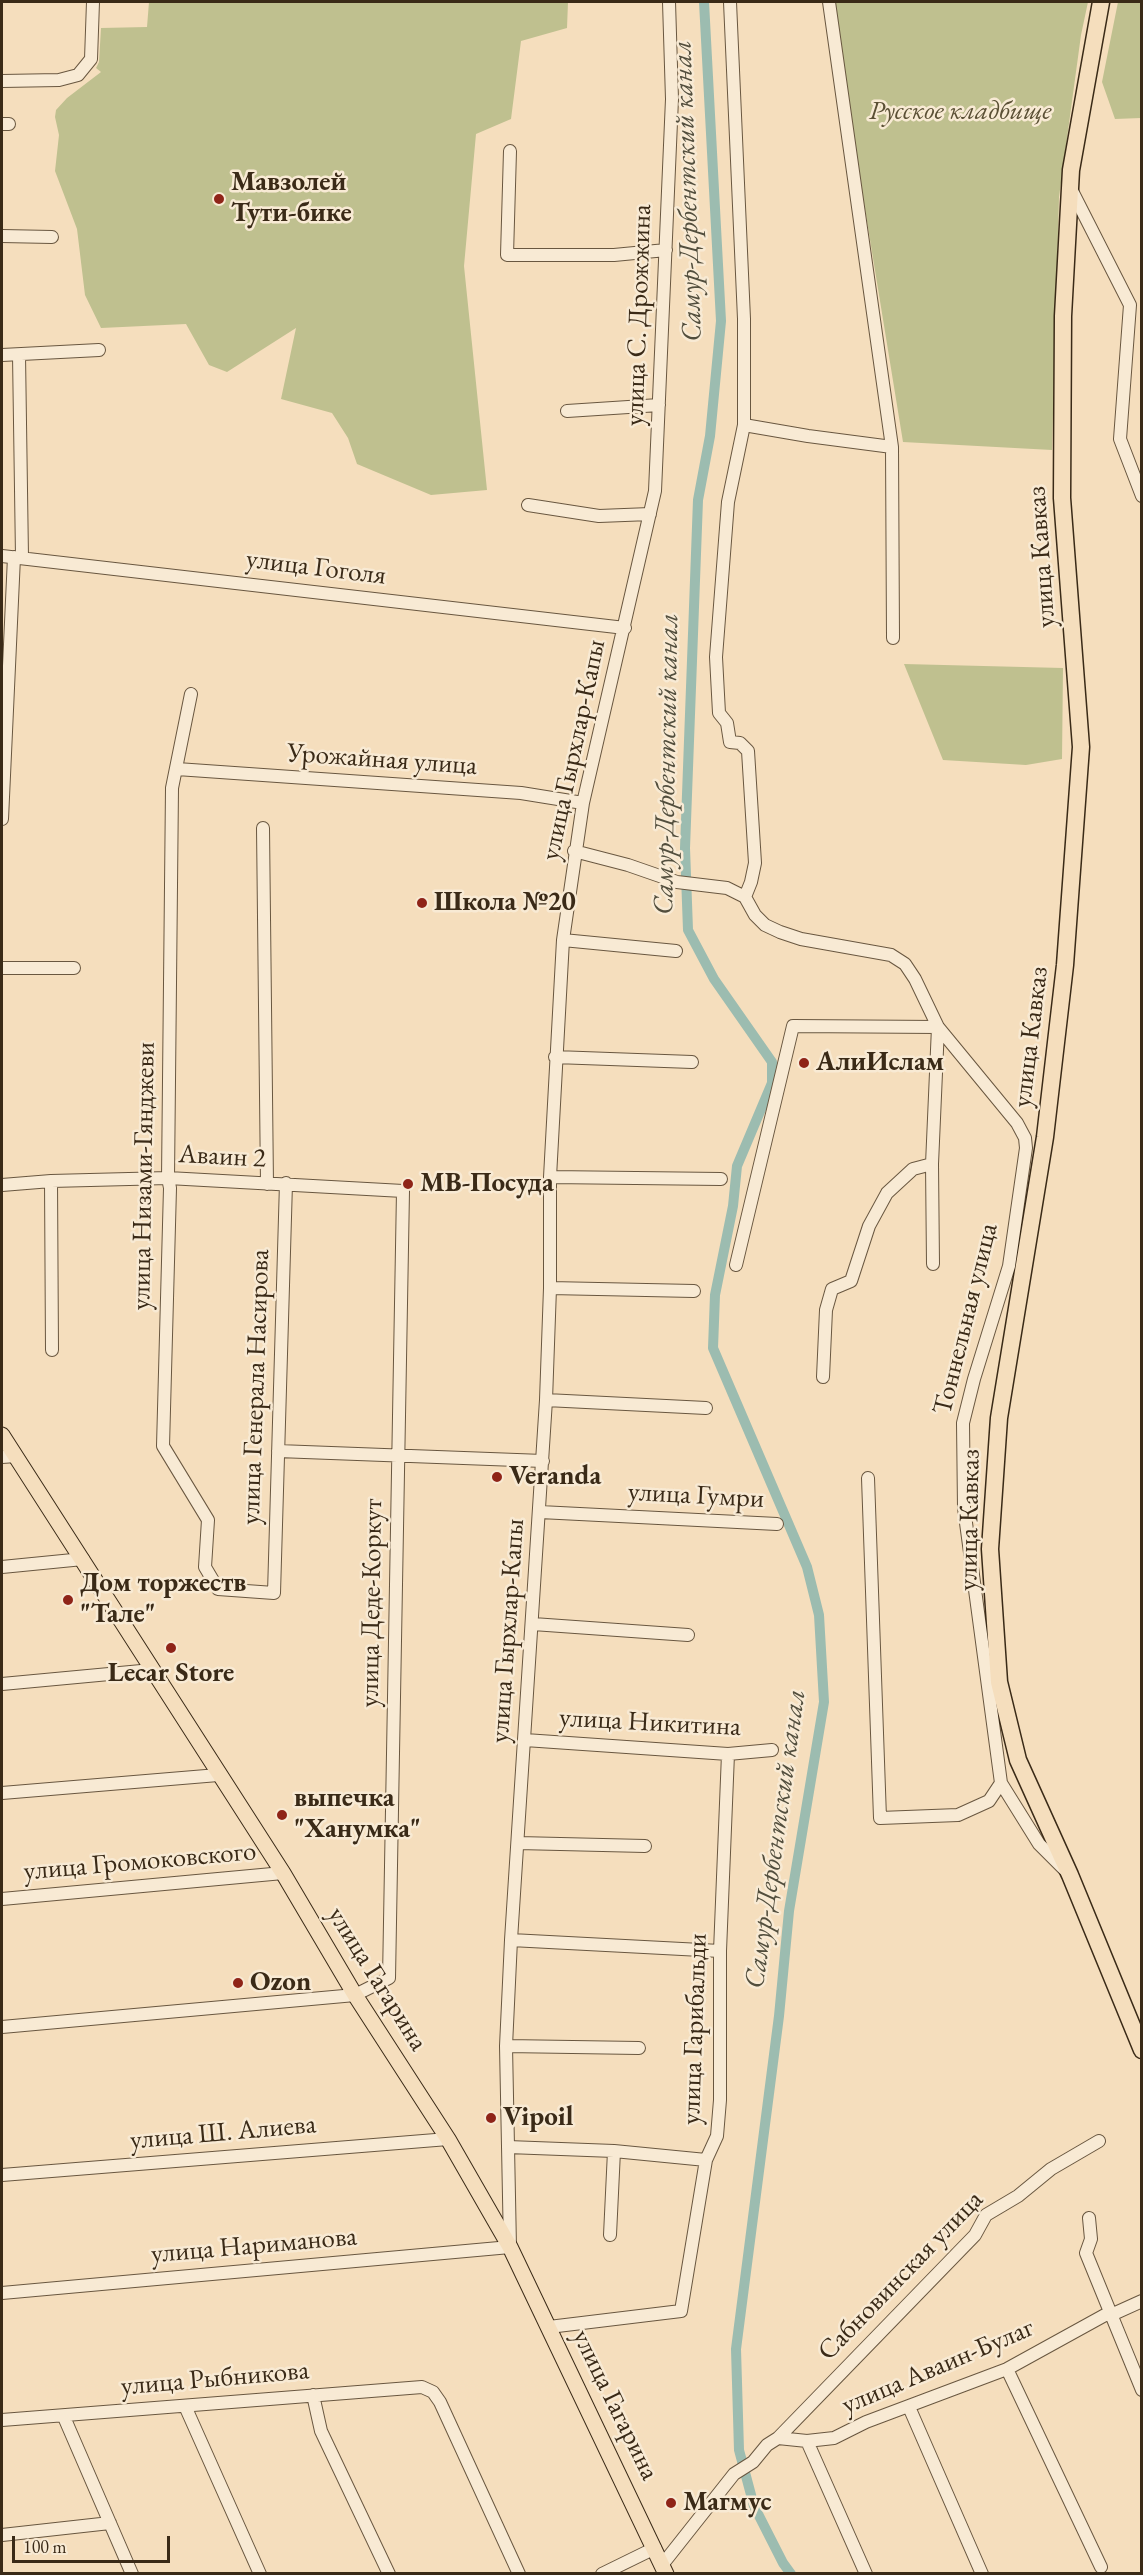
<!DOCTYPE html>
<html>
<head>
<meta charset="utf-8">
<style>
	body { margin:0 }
	#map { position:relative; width:1143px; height:2575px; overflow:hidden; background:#f5debd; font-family:"EB Garamond",serif }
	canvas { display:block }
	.frame { position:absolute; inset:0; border:3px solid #3a2a17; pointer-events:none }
	.scale { position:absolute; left:12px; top:2536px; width:158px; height:27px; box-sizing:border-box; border:3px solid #3a2a17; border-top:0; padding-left:8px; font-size:18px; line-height:21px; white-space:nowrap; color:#3a2a17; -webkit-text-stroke:4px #f8ead4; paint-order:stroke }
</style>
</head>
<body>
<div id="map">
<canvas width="1143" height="2575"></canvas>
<div class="frame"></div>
<div class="scale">100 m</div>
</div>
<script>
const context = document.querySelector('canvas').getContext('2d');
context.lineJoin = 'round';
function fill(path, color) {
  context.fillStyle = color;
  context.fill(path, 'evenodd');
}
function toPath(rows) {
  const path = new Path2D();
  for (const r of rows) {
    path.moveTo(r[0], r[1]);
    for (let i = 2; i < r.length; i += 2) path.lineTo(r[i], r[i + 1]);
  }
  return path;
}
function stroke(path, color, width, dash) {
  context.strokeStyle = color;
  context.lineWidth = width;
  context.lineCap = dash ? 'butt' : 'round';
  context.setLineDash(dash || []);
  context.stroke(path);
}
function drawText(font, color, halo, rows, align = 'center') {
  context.font = font + ' "EB Garamond",serif';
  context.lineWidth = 5;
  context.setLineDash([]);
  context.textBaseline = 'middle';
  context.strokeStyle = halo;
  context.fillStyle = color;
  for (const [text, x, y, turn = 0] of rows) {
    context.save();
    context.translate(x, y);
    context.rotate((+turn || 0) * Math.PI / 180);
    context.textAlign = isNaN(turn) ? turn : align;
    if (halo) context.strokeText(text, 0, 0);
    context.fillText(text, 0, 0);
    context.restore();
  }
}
const green = toPath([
	[149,2,568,2,567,28,521,41,511,119,476,134,464,266,487,490,431,495,357,464,348,438,332,413,281,399,296,328,227,372,209,365,186,324,101,328,85,295,77,229,55,171,59,135,55,117,56,110,67,98,101,72,96,68,99,62,101,28,147,27],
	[835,2,1088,2,1081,35,1059,197,1052,450,903,442,850,117],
	[1118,2,1141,2,1141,118,1115,119,1102,82],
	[904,664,1063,668,1062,759,1026,765,943,760]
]);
const canal = toPath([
	[704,2,721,321,710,436,698,500,685,848,688,930,714,979,772,1062,772,1083,737,1166,733,1206,715,1295,713,1348,807,1567,819,1615,824,1702,789,1911,779,2016,736,2349,739,2450,754,2506,783,2563,791,2574]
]);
const minor = toPath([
	[730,2,744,319,744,425,728,502,716,657,719,713,727,723,730,742,740,743,748,751,755,863,751,882,745,897],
	[829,2,892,447,893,638],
	[2,81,59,80,78,75,91,59,93,2],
	[2,124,9,124],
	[510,151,507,255,614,255,666,250],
	[1071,189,1130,305,1120,439,1142,496],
	[2,236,52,237],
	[2,355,99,350],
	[19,355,22,557],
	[567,411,659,405],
	[744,425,808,436,892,447],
	[528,505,599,516,650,514],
	[2,556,625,628],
	[191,694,172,788,168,1178,170,1188,163,1446,208,1520,205,1567,218,1589,274,1593,286,1183],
	[177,769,521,793,583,803],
	[2,819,14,557],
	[263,828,267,1184],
	[574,851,628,865,677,882,727,888,745,897,755,915,765,925,780,932,801,939,891,955,905,964,915,979,938,1027,932,1164,933,1264],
	[563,940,676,951],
	[2,968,74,968],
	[555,1057,692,1062],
	[550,1177,721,1179],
	[51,1181,52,1350],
	[2,1185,51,1181,168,1178,403,1191,389,1978,355,1995,2,2027],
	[736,1265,793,1026,938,1027,1017,1123,1025,1138,1026,1148,1009,1266,974,1379,963,1423,964,1508,1001,1783,989,1801,958,1815,880,1818,868,1478],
	[550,1288,694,1291],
	[823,1377,826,1310,832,1289,851,1281,869,1226,887,1193,913,1169,932,1164],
	[546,1400,706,1408],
	[278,1451,543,1461],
	[2,1457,16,1456],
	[540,1512,777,1524],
	[2,1567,83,1559],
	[533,1624,688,1635],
	[2,1684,152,1670],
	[525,1740,728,1754,772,1750],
	[1001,1783,1039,1844,1064,1869],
	[2,1793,218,1775],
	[518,1843,645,1846],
	[2,1899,283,1873],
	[511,1940,720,1951],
	[506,2046,639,2048],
	[508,2147,614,2151,706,2160],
	[2,2175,448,2139],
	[1089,2218,1091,2239,1086,2253,1142,2390],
	[610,2235,614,2151],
	[2,2293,510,2247,506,2046,511,1940,546,1400,550,1288,550,1177,563,940,583,803,655,491,672,99,669,2],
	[549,2327,681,2311,706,2160,717,2136,720,2100,720,1951,728,1754],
	[1007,2369,1101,2567],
	[313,2395,321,2431,389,2574],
	[185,2406,260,2574],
	[909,2407,982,2574],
	[64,2417,132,2574],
	[2,2420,422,2387,433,2392,440,2402,519,2574],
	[778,2438,975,2235,986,2215,1018,2196,1051,2169,1099,2141],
	[807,2441,866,2574],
	[2,2535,110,2523],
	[662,2565,734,2474,753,2462,767,2445,778,2438,807,2441,834,2438,866,2422,1007,2369,1105,2315,1111,2315,1142,2301],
	[602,2574,655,2548]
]);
const major = toPath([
	[2,1435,283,1873,355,1995,448,2139,510,2247,666,2574]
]);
const highway = toPath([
	[1101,2,1071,170,1063,316,1062,498,1081,747,1065,965,1045,1137,999,1418,990,1549,999,1682,1018,1760,1070,1875,1142,2050]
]);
const markers = [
	[219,199,6,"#8f2418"],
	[422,903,6,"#8f2418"],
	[804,1063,6,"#8f2418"],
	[408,1184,6,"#8f2418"],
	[497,1477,6,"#8f2418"],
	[68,1600,6,"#8f2418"],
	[171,1648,6,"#8f2418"],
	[282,1815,6,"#8f2418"],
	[238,1983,6,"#8f2418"],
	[491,2118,6,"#8f2418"],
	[671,2503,6,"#8f2418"]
];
const parkNames = [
	["Русское кладбище",960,112]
];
const poiNames = [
	["Мавзолей",231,183],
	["Тути-бике",231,214],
	["Школа №20",434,903],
	["АлиИслам",816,1063],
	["МВ-Посуда",420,1184],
	["Veranda",509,1477],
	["Дом торжеств",80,1584],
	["\"Тале\"",80,1615],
	["Lecar Store",171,1674,"center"],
	["выпечка",294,1799],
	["\"Ханумка\"",294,1830],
	["Ozon",250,1983],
	["Vipoil",503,2118],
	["Магмус",683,2503]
];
const streetNames = [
	["улица С. Дрожжина",639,315,-88],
	["улица Кавказ",1042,557,-94],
	["улица Гоголя",316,568,7],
	["улица Гырхлар-Капы",574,750,-78],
	["Урожайная улица",382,760,4],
	["улица Кавказ",1031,1037,-83],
	["Аваин 2",222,1157,3],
	["улица Низами-Гянджеви",144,1176,-89],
	["Тоннельная улица",966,1319,-76],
	["улица Генерала Насирова",256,1387,-88],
	["улица Гумри",696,1496,3],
	["улица Кавказ",970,1520,-89],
	["улица Деде-Коркут",372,1603,-89],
	["улица Гырхлар-Капы",508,1631,-86],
	["улица Никитина",650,1723,3],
	["улица Громоковского",140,1862,-5],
	["улица Гагарина",377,1979,58],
	["улица Гарибальди",695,2029,-88],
	["улица Ш. Алиева",223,2133,-5],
	["улица Нариманова",254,2246,-5],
	["Сабновинская улица",901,2276,-46],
	["улица Аваин-Булаг",938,2367,-23],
	["улица Рыбникова",215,2379,-5],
	["улица Гагарина",615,2405,64]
];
const waterNames = [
	["Самур-Дербентский канал",688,191,-92],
	["Самур-Дербентский канал",667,764,-89],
	["Самур-Дербентский канал",776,1839,-82]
];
fill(green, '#bfc08f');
stroke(canal, '#9cbcb0', 10);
stroke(minor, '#695740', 14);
stroke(major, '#3a2a17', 17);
stroke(highway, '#3a2a17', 19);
stroke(minor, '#f8ead4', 12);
stroke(major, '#f5debd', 15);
stroke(highway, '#f5debd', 16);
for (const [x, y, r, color] of markers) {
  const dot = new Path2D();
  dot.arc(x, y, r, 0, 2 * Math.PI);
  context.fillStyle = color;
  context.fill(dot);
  stroke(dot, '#f8ead4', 2);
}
drawText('italic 27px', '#5b5035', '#f8ead4', parkNames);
drawText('bold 27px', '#3a2a17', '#f8ead4', poiNames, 'left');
drawText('27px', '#3a2a17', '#f8ead4', streetNames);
drawText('italic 28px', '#524e3d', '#f8ead4', waterNames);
</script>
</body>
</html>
